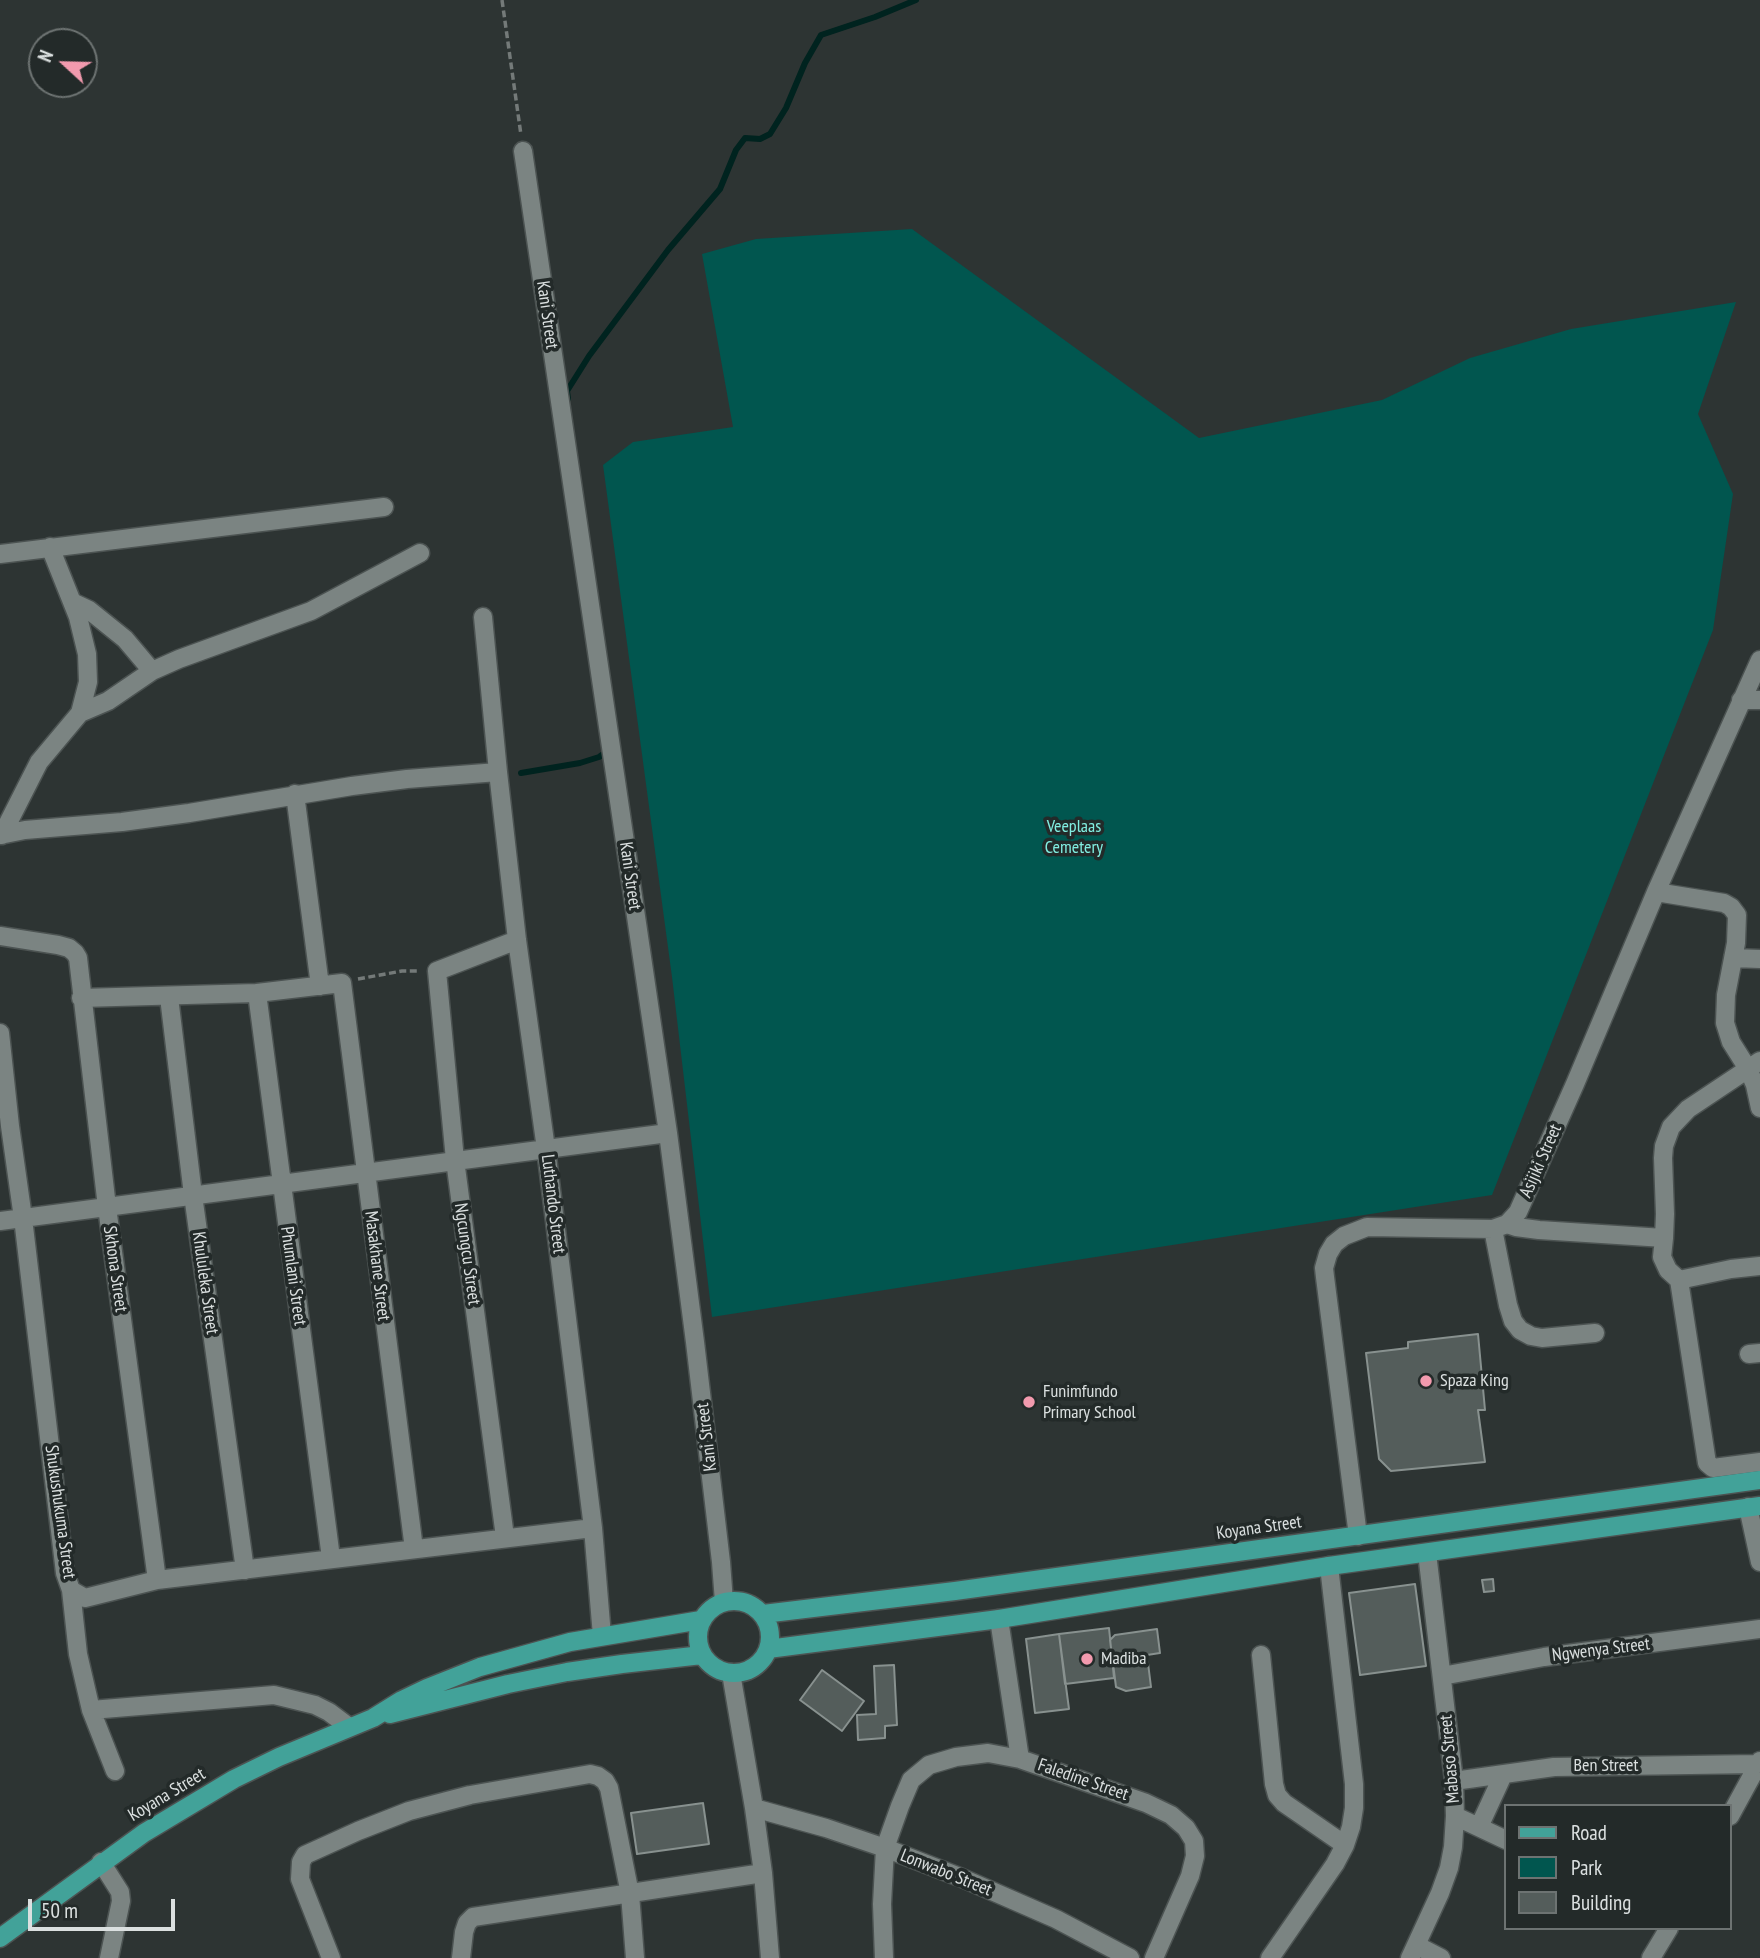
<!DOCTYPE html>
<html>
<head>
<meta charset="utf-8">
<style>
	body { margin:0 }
	#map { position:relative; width:1760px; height:1958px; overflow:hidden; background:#2d3433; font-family:"PT Sans Narrow",sans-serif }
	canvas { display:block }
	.legend { position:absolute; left:1504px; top:1804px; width:228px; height:126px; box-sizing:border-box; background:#232a29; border:2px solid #6d7372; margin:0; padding:9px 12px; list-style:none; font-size:21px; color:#dbe0e0 }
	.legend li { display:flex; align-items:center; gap:14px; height:35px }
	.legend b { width:35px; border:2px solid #6d7372 }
	.north { position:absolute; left:28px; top:28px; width:70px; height:70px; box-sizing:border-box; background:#232a29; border:2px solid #6d7372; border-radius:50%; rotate:292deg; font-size:19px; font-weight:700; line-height:28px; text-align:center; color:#dbe0e0 }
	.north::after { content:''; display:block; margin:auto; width:24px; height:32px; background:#f29aae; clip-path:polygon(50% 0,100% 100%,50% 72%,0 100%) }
	.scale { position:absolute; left:28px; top:1899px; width:147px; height:32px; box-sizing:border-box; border:4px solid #dbe0e0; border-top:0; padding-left:9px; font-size:21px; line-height:24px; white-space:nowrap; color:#dbe0e0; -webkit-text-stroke:5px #232a29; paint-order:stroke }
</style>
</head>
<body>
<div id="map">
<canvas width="1760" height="1958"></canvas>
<ul class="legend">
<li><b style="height:9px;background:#42a299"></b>Road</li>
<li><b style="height:19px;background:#01564f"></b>Park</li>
<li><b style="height:19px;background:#545d5b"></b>Building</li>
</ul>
<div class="north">N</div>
<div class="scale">50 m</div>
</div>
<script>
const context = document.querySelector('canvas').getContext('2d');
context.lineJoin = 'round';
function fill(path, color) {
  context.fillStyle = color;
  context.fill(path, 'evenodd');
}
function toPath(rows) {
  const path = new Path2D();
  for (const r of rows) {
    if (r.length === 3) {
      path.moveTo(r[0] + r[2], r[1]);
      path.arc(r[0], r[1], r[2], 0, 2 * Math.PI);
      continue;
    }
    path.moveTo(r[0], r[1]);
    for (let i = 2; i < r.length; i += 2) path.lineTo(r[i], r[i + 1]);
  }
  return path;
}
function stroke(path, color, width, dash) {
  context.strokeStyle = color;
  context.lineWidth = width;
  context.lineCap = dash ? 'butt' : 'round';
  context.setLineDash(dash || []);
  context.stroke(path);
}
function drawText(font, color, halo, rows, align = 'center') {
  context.font = font + ' "PT Sans Narrow",sans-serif';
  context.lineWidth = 7;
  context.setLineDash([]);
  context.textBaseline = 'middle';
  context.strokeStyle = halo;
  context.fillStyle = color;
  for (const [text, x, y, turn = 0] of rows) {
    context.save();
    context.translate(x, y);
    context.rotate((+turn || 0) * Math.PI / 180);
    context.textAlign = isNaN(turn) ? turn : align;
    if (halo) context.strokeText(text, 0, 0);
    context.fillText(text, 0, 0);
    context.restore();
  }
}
const green = toPath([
	[912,229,1199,438,1382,400,1470,358,1571,329,1736,302,1698,414,1733,494,1713,630,1492,1195,712,1317,672,977,603,465,633,442,733,427,702,254,756,239]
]);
const stream = toPath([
	[568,399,567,391,589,356,668,250,720,189,736,150,745,138,760,139,770,134,786,108,805,63,821,35,875,17,916,0],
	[521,773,580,763,599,757,609,750]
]);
const building = toPath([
	[1478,1334,1485,1410,1478,1410,1485,1462,1391,1471,1379,1459,1366,1353,1408,1348,1408,1342,1478,1334],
	[1493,1579,1494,1591,1484,1592,1482,1580,1493,1579],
	[1415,1584,1426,1666,1360,1675,1349,1593,1415,1584],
	[1109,1628,1114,1678,1065,1684,1059,1634,1109,1628],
	[1157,1629,1160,1653,1147,1655,1151,1687,1126,1691,1116,1687,1110,1640,1115,1635,1157,1629],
	[1059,1634,1069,1709,1035,1713,1026,1639,1059,1634],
	[894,1665,897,1725,885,1726,885,1738,858,1740,857,1715,876,1714,874,1666,894,1665],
	[822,1670,864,1701,842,1731,800,1700,822,1670],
	[703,1803,709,1844,637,1854,631,1813,703,1803]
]);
const path = toPath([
	[502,0,521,135],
	[358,979,402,971,419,971]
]);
const minor = toPath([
	[523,151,668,1133,695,1342,721,1562,724,1602],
	[0,554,384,507],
	[72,602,89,610,125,639,152,671],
	[483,617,498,772,517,940,546,1149,593,1528,602,1636],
	[1741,700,1760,700],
	[80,713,108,701,152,671,179,659,311,611,420,553],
	[295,794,320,986],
	[0,835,25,830,122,822,189,813,352,786,407,779,498,772],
	[2,835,39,762,80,713,88,682,87,654,78,617,50,547],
	[1656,892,1724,903,1731,907,1737,915,1736,943,1726,995,1725,1023,1731,1042,1748,1069,1755,1085,1760,1108],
	[0,936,58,945,69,948,75,953,78,958,107,1207,157,1580],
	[1733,958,1760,959],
	[257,993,331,1558],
	[169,997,193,1195,245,1570],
	[81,998,257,993,342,983,414,1549],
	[0,1033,10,1126,23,1218,65,1573,71,1590,85,1598,157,1580,593,1528],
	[0,1221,668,1133],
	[1507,1224,1516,1227,1539,1230,1664,1238,1662,1257,1668,1270,1679,1280,1731,1269,1760,1266],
	[1493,1229,1508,1305,1513,1321,1520,1330,1531,1336,1542,1338,1595,1333],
	[1664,1238,1665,1214,1663,1158,1664,1146,1671,1127,1688,1109,1760,1061],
	[1679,1280,1707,1463,1713,1468,1760,1462],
	[1749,1354,1760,1353],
	[1748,1507,1760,1562],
	[1358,1536,1325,1277,1324,1268,1328,1254,1334,1244,1344,1236,1367,1227,1493,1229,1507,1224,1518,1212,1575,1084,1656,892,1760,660],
	[505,1537,455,1160,437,971,517,940],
	[71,1590,78,1654,91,1710,115,1771],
	[999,1619,1020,1759],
	[1261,1655,1274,1784,1277,1795,1284,1803,1345,1845],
	[731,1673,754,1808,763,1873,770,1958],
	[1442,1676,1544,1657,1760,1629],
	[91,1710,274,1695,315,1705,329,1712,349,1727],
	[1454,1781,1554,1767,1758,1764],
	[754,1808,826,1828,885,1848,962,1878,1056,1919,1130,1958],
	[1455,1816,1506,1840],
	[1730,1816,1760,1761],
	[1479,1827,1503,1775],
	[101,1862,120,1892,121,1901,109,1958],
	[1416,1945,1441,1958],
	[331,1958,300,1879,301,1862,305,1855,358,1831,409,1811,470,1795,590,1774,598,1776,605,1781,609,1788,630,1894,635,1958],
	[461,1958,464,1932,467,1923,473,1917,763,1873],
	[884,1958,882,1904,885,1848,900,1806,911,1780,929,1765,956,1757,988,1753,1020,1759,1146,1803,1171,1815,1186,1828,1194,1841,1195,1856,1190,1876,1154,1958],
	[1270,1958,1335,1864,1345,1845,1351,1827,1354,1808,1354,1784,1329,1566],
	[1410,1958,1440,1893,1449,1868,1453,1847,1455,1816,1454,1781,1427,1553],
	[1651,1958,1669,1928]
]);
const major = toPath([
	[734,1637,36],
	[763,1614,955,1591,1760,1480],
	[768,1649,999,1619,1329,1566,1760,1506],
	[390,1714,508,1684,567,1672,622,1664,702,1655],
	[0,1938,144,1833,234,1779,279,1757,373,1718,402,1700,427,1688,480,1667,570,1642,701,1620]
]);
const markers = [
	[1426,1381,7,"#f29aae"],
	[1029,1402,7,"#f29aae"],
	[1087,1659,7,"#f29aae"]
];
const streetNames = [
	["Kani Street",547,315,82],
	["Kani Street",630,876,82],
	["Asijiki Street",1541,1161,-66],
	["Luthando Street",553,1204,83],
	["Ngcungcu Street",467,1254,82],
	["Masakhane Street",377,1266,83],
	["Skhona Street",115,1269,82],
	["Phumlani Street",293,1276,82],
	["Khululeka Street",205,1283,82],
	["Kani Street",707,1437,-97],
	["Shukushukuma Street",60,1512,82],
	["Koyana Street",1259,1528,-8],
	["Ngwenya Street",1601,1650,-7],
	["Mabaso Street",1450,1759,-95],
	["Ben Street",1606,1766],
	["Faledine Street",1083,1780,19],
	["Koyana Street",167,1795,-31],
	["Lonwabo Street",946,1873,22]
];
const parkNames = [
	["Veeplaas",1074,827],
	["Cemetery",1074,848]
];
const poiNames = [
	["Spaza King",1440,1381],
	["Funimfundo",1043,1392],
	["Primary School",1043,1413],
	["Madiba",1101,1659]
];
fill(green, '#01564f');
stroke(stream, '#00231f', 6);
fill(building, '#545d5b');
stroke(building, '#88918f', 2);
stroke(minor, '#4c5352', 21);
stroke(major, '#4c5352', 21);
stroke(path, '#747a79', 3.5, [7, 3.5]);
stroke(minor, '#7b8482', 18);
stroke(major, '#42a299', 18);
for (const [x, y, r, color] of markers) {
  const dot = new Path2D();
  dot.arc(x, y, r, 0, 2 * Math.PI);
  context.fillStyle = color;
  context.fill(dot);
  stroke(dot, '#232a29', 2.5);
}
drawText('18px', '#dbe0e0', '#232a29', streetNames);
drawText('18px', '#81eee1', '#232a29', parkNames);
drawText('18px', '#dbe0e0', '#232a29', poiNames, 'left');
</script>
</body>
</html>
